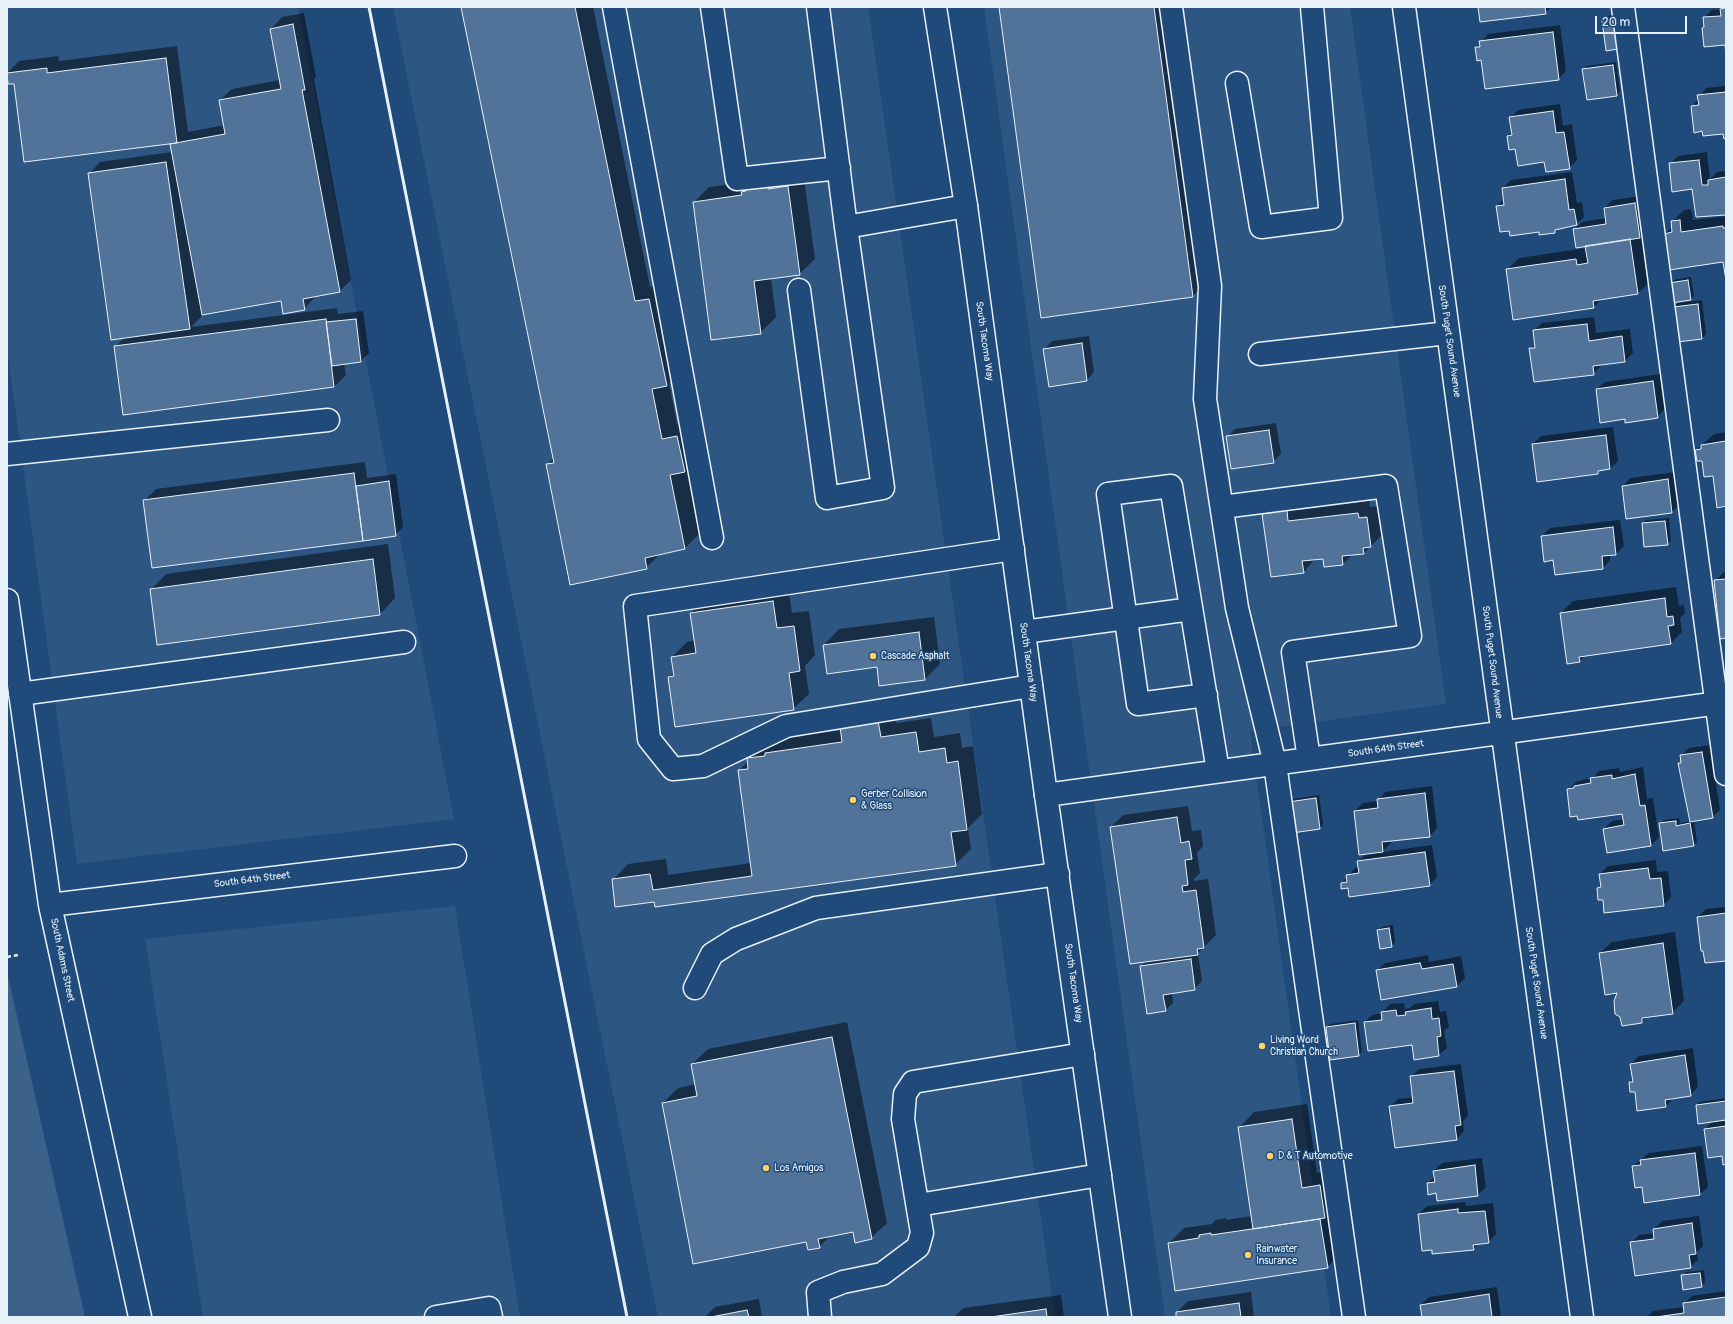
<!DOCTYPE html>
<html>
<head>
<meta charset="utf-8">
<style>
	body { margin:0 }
	#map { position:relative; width:1733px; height:1324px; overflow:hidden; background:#1f4a7a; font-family:Pangolin,sans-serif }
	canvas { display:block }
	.frame { position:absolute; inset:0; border:8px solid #e8f1f8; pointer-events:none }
	.scale { position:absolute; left:1595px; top:16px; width:92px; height:18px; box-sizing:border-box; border:2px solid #e8f1f8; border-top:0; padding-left:5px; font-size:12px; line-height:14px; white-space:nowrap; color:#e8f1f8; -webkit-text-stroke:3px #1f4a7a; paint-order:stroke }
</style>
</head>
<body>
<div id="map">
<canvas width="1733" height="1324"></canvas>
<div class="frame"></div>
<div class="scale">20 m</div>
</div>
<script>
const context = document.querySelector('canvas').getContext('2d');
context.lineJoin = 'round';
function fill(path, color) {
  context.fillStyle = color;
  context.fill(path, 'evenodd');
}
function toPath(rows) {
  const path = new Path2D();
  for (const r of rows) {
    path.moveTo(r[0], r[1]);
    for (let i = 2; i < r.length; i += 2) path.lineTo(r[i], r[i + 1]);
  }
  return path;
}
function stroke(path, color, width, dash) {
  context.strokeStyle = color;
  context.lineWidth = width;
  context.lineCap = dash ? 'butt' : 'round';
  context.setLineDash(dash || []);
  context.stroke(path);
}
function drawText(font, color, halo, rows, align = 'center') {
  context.font = font + ' Pangolin,sans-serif';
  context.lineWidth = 3;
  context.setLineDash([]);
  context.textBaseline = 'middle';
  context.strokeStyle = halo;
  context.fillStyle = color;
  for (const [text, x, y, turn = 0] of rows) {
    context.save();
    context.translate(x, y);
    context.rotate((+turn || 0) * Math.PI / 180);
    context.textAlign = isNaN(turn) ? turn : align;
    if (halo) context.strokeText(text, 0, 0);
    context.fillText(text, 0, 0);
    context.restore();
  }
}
const built = toPath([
	[7,7,298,7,454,819,77,864,7,348],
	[393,7,868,7,1055,1317,658,1317],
	[984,7,1350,7,1446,704,1250,731,1331,1317,1165,1317],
	[455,906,520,1317,203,1317,145,939]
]);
const green = toPath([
	[7,972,85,1317,7,1317]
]);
const shadow = toPath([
	[462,7,593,7,650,287,664,284,681,370,669,383,677,424,693,421,700,455,687,468,700,533,685,548,661,553,646,568,547,465,554,458],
	[1000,7,1171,7,1208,281,1193,296],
	[1479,7,1551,7,1545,13],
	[1723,7,1726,7,1726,47,1726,44,1705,26,1704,18,1712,10,1721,9],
	[304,13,316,77,314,79,351,280,339,292,316,296,304,309,282,300,201,315,201,317,191,327,337,308,338,314,363,311,369,353,361,361,344,363,346,375,334,387,124,414,115,347,124,338,89,174,100,162,172,152,171,142,15,83,7,73,19,61,58,56,59,61,177,46,188,132,225,125,220,100,232,89,280,80,271,29,282,17],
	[1617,15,1621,45,1603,20,1606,16],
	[1560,25,1566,71,1558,79,1482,59,1476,48,1488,34],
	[1616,62,1620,91,1617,95,1583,70,1587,66],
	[1726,86,1726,137,1724,132,1692,107,1706,88],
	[1560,104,1563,126,1572,124,1577,160,1569,168,1516,148,1508,136,1512,131,1510,118,1518,110],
	[1707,152,1710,179,1717,172,1726,171,1726,213,1670,164,1678,156],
	[803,171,815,259,799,274,771,278,776,317,760,333,694,202,709,187,753,181],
	[1572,172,1577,203,1582,202,1584,217,1576,224,1559,228,1555,232,1510,230,1497,206,1504,199,1503,188,1511,180],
	[1642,196,1650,282,1638,293,1602,299,1594,307,1507,270,1519,258,1586,248,1574,230,1582,222,1606,218,1605,208,1612,200],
	[1691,209,1693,220,1726,216,1726,277,1724,261,1665,234,1673,226,1672,222,1684,210],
	[1691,277,1694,296,1690,300,1670,283,1673,280],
	[1702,300,1706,334,1702,338,1678,340,1674,307,1678,303],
	[1594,317,1596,333,1630,329,1633,353,1625,361,1601,364,1601,366,1593,374,1530,349,1535,344,1534,331,1542,323],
	[1089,336,1094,372,1087,380,1045,349,1052,341],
	[1660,374,1665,409,1657,417,1626,418,1597,389,1605,382],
	[1276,423,1281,454,1273,462,1227,437,1235,429],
	[1613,427,1618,461,1610,469,1600,470,1597,473,1533,444,1541,436],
	[1726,432,1726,505,1714,475,1696,450,1714,434],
	[365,462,367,478,396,474,403,527,395,535,363,540,144,501,156,489],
	[1676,472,1680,504,1672,512,1627,518,1623,486,1630,478],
	[1298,499,1299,510,1369,501,1370,507,1378,506,1382,535,1364,553,1353,554,1343,564,1324,558,1315,559,1304,572,1263,514,1275,502],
	[1669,518,1671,541,1667,544,1643,523,1646,520],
	[1620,520,1624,546,1616,554,1610,554,1610,560,1603,568,1554,559,1542,536,1550,528],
	[388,544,395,598,380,614,151,590,166,574],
	[1726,572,1726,637,1715,581,1723,573],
	[788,586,792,613,809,611,815,655,805,666,809,694,793,709,669,677,674,673,672,657,687,642,695,640,691,613,707,598],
	[1676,587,1679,606,1684,605,1685,613,1680,618,1682,632,1670,644,1586,655,1580,661,1561,613,1573,601],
	[934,617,940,664,925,679,878,666,824,645,839,629],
	[893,706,896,723,931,718,934,737,960,733,962,748,973,746,982,814,968,828,971,849,955,865,655,901,613,880,628,864,666,859,668,875,751,863,739,771,748,761,748,759,763,743,781,738,842,730],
	[1710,745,1720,810,1712,817,1694,821,1697,842,1693,845,1660,824,1664,820,1679,818,1680,823,1691,821,1680,763,1682,761,1681,756,1689,748],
	[1643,767,1647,799,1653,798,1659,837,1651,845,1604,829,1612,821,1624,819,1623,813,1568,790,1576,782,1594,777,1599,771,1619,768,1620,772],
	[1432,786,1437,828,1430,836,1390,840,1391,843,1382,852,1432,845,1437,877,1429,885,1349,887,1342,883,1355,868,1359,867,1358,862,1367,853,1355,811,1363,803,1378,801,1385,792],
	[1319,795,1323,824,1320,828,1289,803,1293,799],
	[1188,806,1192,831,1201,830,1203,846,1197,853,1200,873,1194,879,1194,881,1208,879,1216,935,1198,953,1202,981,1194,989,1172,992,1173,1003,1165,1010,1141,966,1147,961,1111,827,1123,815],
	[1656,860,1657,872,1668,871,1671,897,1664,905,1603,899,1598,888,1601,885,1600,874,1608,866],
	[1726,907,1726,960,1698,917,1706,909],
	[1393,925,1395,942,1391,946,1378,930,1382,927],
	[1675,932,1684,1001,1672,1013,1647,1016,1642,1022,1618,992,1600,953,1612,942],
	[1428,955,1429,962,1461,956,1465,978,1457,986,1382,998,1377,971,1385,963],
	[1438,1001,1440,1012,1446,1011,1449,1027,1444,1031,1447,1048,1439,1055,1365,1022,1372,1015,1382,1013,1390,1004,1404,1003,1405,1009,1410,1008,1414,1004],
	[1358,1020,1362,1052,1358,1055,1327,1027,1331,1024],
	[847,1022,887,1223,871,1238,854,1231,830,1236,819,1247,807,1241,663,1103,678,1088,696,1084,692,1064,708,1049],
	[1693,1048,1698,1087,1690,1095,1674,1098,1666,1106,1638,1110,1636,1091,1630,1083,1633,1079,1631,1064,1639,1056],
	[1461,1064,1468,1116,1463,1121,1464,1131,1457,1139,1391,1106,1398,1099,1414,1097,1411,1077,1419,1069],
	[1726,1098,1726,1163,1723,1155,1705,1129,1714,1120,1697,1105,1700,1102],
	[1307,1104,1317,1173,1335,1170,1343,1252,1327,1267,1169,1243,1184,1228,1212,1224,1215,1220,1226,1218,1226,1220,1252,1216,1239,1128,1254,1112],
	[1702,1146,1708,1187,1700,1194,1643,1185,1633,1166,1649,1153],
	[1482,1158,1486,1187,1478,1195,1437,1192,1428,1183,1435,1176,1434,1171,1442,1163],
	[1726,1180,1726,1192,1725,1181],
	[1465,1202,1466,1206,1493,1203,1496,1234,1488,1242,1479,1243,1473,1249,1419,1214,1427,1206],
	[1699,1216,1703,1246,1697,1252,1698,1260,1690,1267,1631,1243,1639,1235,1655,1233,1654,1229,1662,1221],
	[1704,1270,1705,1282,1702,1286,1682,1276,1686,1272],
	[1497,1287,1501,1317,1423,1317,1421,1305,1429,1297],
	[1726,1291,1726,1317,1647,1317,1653,1311,1685,1307,1684,1304,1692,1296],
	[1251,1292,1254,1317,1177,1317,1177,1312,1188,1301],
	[1061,1295,1064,1317,954,1317,963,1308],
	[759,1299,762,1317,705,1317,715,1307]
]);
const building = toPath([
	[461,7,575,7,635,301,649,299,667,386,652,389,662,439,677,436,685,472,670,475,685,549,645,558,647,569,570,585,546,464,554,463,461,7],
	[999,7,1154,7,1193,297,1041,318,999,7],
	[1478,7,1545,7,1546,14,1480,22,1478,7],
	[1726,8,1726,56,1725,45,1704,47,1702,28,1704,27,1703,17,1721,16,1720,9,1726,8],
	[1613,18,1618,49,1606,51,1602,20,1613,18],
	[293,24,305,90,302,90,340,292,303,299,305,310,283,314,281,301,202,315,170,144,225,134,219,100,281,89,270,29,293,24],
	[1553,32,1559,80,1485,89,1481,60,1477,61,1475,47,1480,47,1479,41,1553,32],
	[166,58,177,143,24,162,14,84,8,84,7,73,47,68,47,73,166,58],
	[1613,65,1617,96,1587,100,1582,69,1613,65],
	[1726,92,1726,138,1724,139,1723,134,1703,136,1702,131,1694,133,1691,106,1699,105,1697,95,1726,92],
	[1553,111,1556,133,1564,132,1570,169,1546,172,1544,162,1518,166,1515,149,1509,150,1507,136,1512,135,1509,117,1553,111],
	[1699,160,1702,185,1708,185,1708,180,1726,177,1726,215,1696,217,1692,189,1672,192,1669,163,1699,160],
	[166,162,190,329,111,340,88,173,166,162],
	[1565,179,1569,210,1574,209,1577,225,1555,230,1555,233,1539,235,1539,232,1510,236,1509,231,1500,232,1496,206,1504,205,1502,188,1565,179],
	[768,184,768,189,788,186,800,275,754,281,761,334,711,340,693,202,742,195,741,192,746,191,746,187,768,184],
	[1635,203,1640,238,1576,248,1573,229,1606,224,1604,208,1635,203],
	[1680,220,1681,232,1723,226,1723,228,1726,228,1726,280,1723,262,1669,270,1664,234,1672,232,1671,221,1680,220],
	[1630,239,1638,294,1593,301,1594,308,1513,320,1506,269,1576,259,1577,265,1588,263,1585,246,1630,239],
	[1688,280,1691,300,1671,303,1669,283,1688,280],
	[1698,304,1702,339,1677,342,1673,307,1698,304],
	[326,319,334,387,123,415,114,346,326,319],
	[356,319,361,362,332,366,326,322,356,319],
	[1587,324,1589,341,1622,336,1625,362,1593,366,1594,375,1534,382,1529,348,1535,348,1533,330,1587,324],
	[1082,343,1087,381,1049,387,1043,349,1082,343],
	[1653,381,1658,418,1625,423,1625,419,1600,423,1596,389,1653,381],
	[1269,430,1274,463,1231,469,1226,436,1269,430],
	[1606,435,1610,469,1598,471,1598,474,1537,482,1532,444,1606,435],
	[1726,441,1726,506,1717,508,1713,476,1704,477,1702,461,1697,461,1695,450,1701,449,1701,445,1726,441],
	[354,473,363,541,152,568,143,500,354,473],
	[1668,479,1672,513,1626,519,1622,486,1668,479],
	[389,481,396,536,363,541,356,486,389,481],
	[1287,510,1288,521,1358,513,1359,518,1367,517,1371,547,1363,548,1364,554,1342,556,1343,565,1324,567,1323,559,1302,561,1304,573,1271,577,1262,514,1287,510],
	[1665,521,1668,545,1644,547,1642,523,1665,521],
	[1613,527,1616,555,1602,556,1603,569,1555,575,1553,560,1544,562,1541,536,1613,527],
	[373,559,380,615,157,645,150,589,373,559],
	[1726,579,1726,638,1720,639,1714,580,1726,579],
	[1665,598,1667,617,1673,616,1674,625,1668,626,1671,644,1579,657,1580,662,1567,664,1560,613,1665,598],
	[773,601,777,628,794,626,800,671,789,673,794,710,675,727,668,677,674,676,671,657,696,653,690,613,773,601],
	[919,632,925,680,879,686,877,667,827,674,823,645,919,632],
	[878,721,881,737,916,732,919,752,945,748,947,763,958,761,967,830,951,832,956,866,655,907,654,902,615,907,612,879,650,874,653,890,752,876,738,770,748,769,747,758,765,756,765,753,842,742,840,726,878,721],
	[1702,752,1713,818,1690,822,1678,763,1681,763,1680,755,1702,752],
	[1635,774,1640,806,1645,805,1651,846,1607,853,1603,829,1624,825,1622,814,1578,820,1577,816,1570,817,1567,789,1574,788,1574,786,1591,783,1590,778,1612,775,1612,779,1635,774],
	[1425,793,1430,837,1382,842,1383,852,1359,855,1354,811,1378,808,1377,799,1425,793],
	[1316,798,1320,829,1292,833,1288,802,1316,798],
	[1177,817,1181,843,1189,841,1192,859,1185,860,1188,885,1182,886,1183,892,1196,890,1204,948,1197,949,1198,955,1130,964,1110,827,1177,817],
	[1676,821,1676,826,1690,823,1694,846,1663,851,1659,823,1676,821],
	[1425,852,1430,886,1349,897,1348,888,1341,889,1341,883,1347,882,1346,875,1359,873,1357,861,1425,852],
	[1648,868,1650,879,1661,878,1664,906,1604,913,1603,900,1598,900,1597,888,1601,887,1599,874,1648,868],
	[1726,913,1726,961,1705,963,1703,951,1701,951,1697,917,1726,913],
	[1389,928,1392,947,1380,949,1377,930,1389,928],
	[1663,943,1673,1014,1642,1018,1642,1023,1622,1026,1620,1017,1615,1014,1614,1001,1617,993,1605,995,1599,953,1663,943],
	[1191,959,1195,990,1163,995,1166,1011,1147,1014,1140,966,1191,959],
	[1420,963,1422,969,1453,964,1457,987,1381,1000,1376,970,1420,963],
	[1431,1008,1432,1019,1439,1018,1441,1036,1437,1037,1439,1056,1414,1060,1412,1045,1368,1051,1364,1022,1382,1020,1381,1012,1396,1010,1397,1016,1406,1015,1405,1012,1431,1008],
	[1355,1023,1359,1056,1330,1060,1326,1027,1355,1023],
	[832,1037,872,1239,855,1243,853,1232,818,1239,820,1248,808,1250,806,1242,693,1264,662,1103,697,1096,691,1064,832,1037],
	[1685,1055,1691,1096,1665,1100,1666,1107,1637,1111,1635,1092,1630,1092,1629,1082,1633,1082,1630,1064,1685,1055],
	[1454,1071,1461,1125,1455,1126,1457,1140,1395,1148,1389,1106,1413,1103,1410,1076,1454,1071],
	[1726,1101,1726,1120,1698,1124,1696,1105,1726,1101],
	[1292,1119,1302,1188,1320,1185,1325,1218,1253,1229,1238,1127,1292,1119],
	[1726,1126,1726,1164,1723,1165,1722,1156,1708,1158,1704,1129,1726,1126],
	[1695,1153,1700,1195,1644,1203,1642,1187,1635,1188,1632,1166,1641,1165,1640,1160,1695,1153],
	[1475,1165,1478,1196,1437,1201,1436,1193,1428,1195,1427,1183,1435,1182,1433,1171,1475,1165],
	[1458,1209,1458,1213,1485,1211,1489,1243,1473,1245,1474,1250,1432,1254,1432,1250,1422,1251,1418,1214,1458,1209],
	[1320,1219,1328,1268,1175,1291,1168,1243,1199,1238,1199,1235,1211,1233,1211,1235,1320,1219],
	[1692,1223,1696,1254,1689,1255,1691,1268,1635,1276,1630,1242,1654,1239,1653,1229,1692,1223],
	[1700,1273,1702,1287,1683,1290,1681,1275,1700,1273],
	[1489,1294,1492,1317,1422,1317,1420,1305,1489,1294],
	[1726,1297,1726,1317,1656,1317,1684,1313,1683,1303,1726,1297],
	[1239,1303,1241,1317,1176,1317,1176,1312,1239,1303],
	[1046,1309,1047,1317,991,1317,1046,1309],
	[747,1310,749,1317,711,1317,747,1310]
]);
const path = toPath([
	[7,957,18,955]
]);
const minor = toPath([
	[614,7,712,538],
	[712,7,737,179,839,168],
	[1171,7,1210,286,1205,399,1237,608,1275,764,1354,1317],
	[1404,7,1582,1317],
	[1623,7,1726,774],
	[1237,83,1261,227,1331,218,1312,7],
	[846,227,966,206],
	[799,290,827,498,883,488,846,227,818,7],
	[1260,354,1448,333],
	[7,454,328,420],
	[1222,507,1386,486,1410,636,1293,652,1309,759],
	[1013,549,635,606,649,739,673,769,703,766,786,726,1031,686],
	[7,600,50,905,140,1317],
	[1024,632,1191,609],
	[20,694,404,642],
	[1206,695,1138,704,1108,494,1171,486,1218,771],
	[1046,795,1726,702],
	[50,905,455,856],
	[695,988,712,954,736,939,816,908,1058,874],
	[918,1205,1100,1175],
	[436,1317,489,1308,491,1317],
	[820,1317,818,1292,843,1282,882,1274,918,1247,922,1233,903,1119,905,1094,913,1082,1083,1054]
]);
const major = toPath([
	[935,7,966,206,1046,795,1120,1317]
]);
const rail = toPath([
	[369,7,627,1317]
]);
const markers = [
	[873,656,4,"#ffd166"],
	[853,800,4,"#ffd166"],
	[1262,1046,4,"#ffd166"],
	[1270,1156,4,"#ffd166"],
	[766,1168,4,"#ffd166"],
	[1248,1255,4,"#ffd166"]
];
const streetNames = [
	["South Tacoma Way",984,341,82],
	["South Puget Sound Avenue",1449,341,82],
	["South Tacoma Way",1028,662,82],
	["South Puget Sound Avenue",1492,662,83],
	["South 64th Street",1386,749,-8],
	["South 64th Street",252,880,-7],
	["South Adams Street",62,960,78],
	["South Tacoma Way",1073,983,82],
	["South Puget Sound Avenue",1536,983,82]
];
const poiNames = [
	["Cascade Asphalt",881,656],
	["Gerber Collision",861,794],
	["& Glass",861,806],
	["Living Word",1270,1040],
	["Christian Church",1270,1052],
	["D & T Automotive",1278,1156],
	["Los Amigos",774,1168],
	["Rainwater",1256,1249],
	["Insurance",1256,1261]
];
fill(built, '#2e5683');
fill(green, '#3c628c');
fill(shadow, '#0007');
fill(building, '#517399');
stroke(building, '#e8f1f8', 1);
stroke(minor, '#e8f1f8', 25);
stroke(major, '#e8f1f8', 25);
stroke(path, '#e8f1f8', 2.5, [4, 3]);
stroke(minor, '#1f4a7a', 22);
stroke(major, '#1f4a7a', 22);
stroke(rail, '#e8f1f8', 3);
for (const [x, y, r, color] of markers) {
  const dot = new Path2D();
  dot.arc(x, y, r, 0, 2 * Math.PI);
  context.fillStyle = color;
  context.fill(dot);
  stroke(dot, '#1f4a7a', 1.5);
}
drawText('10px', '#e8f1f8', '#1f4a7a', streetNames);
drawText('10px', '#e8f1f8', '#1f4a7a', poiNames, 'left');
</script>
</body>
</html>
